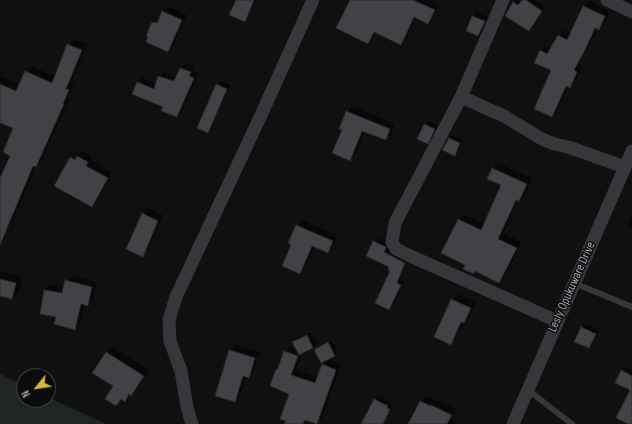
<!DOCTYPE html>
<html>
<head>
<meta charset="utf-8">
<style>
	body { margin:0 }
	#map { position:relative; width:632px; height:424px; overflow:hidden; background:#101011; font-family:"Sofia Sans Condensed",sans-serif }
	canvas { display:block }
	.north { position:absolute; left:16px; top:368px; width:40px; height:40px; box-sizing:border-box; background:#0b0b0c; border:1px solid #48494e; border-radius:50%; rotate:240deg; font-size:11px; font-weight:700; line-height:16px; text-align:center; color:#a3a5b0 }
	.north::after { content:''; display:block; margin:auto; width:14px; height:18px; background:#dab73f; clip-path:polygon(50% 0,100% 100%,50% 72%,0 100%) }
</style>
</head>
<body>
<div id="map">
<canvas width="632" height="424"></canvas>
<div class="north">N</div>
</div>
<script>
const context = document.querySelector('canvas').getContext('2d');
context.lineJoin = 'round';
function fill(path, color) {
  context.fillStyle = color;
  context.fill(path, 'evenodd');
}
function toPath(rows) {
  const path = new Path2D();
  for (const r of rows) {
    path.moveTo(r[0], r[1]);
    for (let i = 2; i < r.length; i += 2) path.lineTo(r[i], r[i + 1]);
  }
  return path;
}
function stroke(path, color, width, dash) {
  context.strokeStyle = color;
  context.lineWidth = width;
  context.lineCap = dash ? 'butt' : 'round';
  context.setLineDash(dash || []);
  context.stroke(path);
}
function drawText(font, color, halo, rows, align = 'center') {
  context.font = font + ' "Sofia Sans Condensed",sans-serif';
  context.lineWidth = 3;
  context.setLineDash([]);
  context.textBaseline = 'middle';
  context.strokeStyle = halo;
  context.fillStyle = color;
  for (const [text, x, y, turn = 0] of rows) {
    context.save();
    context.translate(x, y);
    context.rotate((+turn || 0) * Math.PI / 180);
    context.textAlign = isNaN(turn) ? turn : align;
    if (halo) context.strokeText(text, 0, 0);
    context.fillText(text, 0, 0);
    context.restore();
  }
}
const green = toPath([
	[0,374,24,385,24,400,48,400,48,397,106,424,0,424]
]);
const shadow = toPath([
	[237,0,256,0,248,17,244,21],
	[351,0,429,0,439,5,433,17,428,22,416,17,406,39,401,44,376,32,373,38,368,43],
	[516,0,519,0,522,2,523,0,535,0,545,7,532,26,529,30,506,15],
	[589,1,610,11,604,23,599,29,598,28,589,46,578,65,582,66,575,81,569,86,568,86,557,111,551,116,552,70,541,51,546,46,551,48,559,35,564,30,571,34,584,6],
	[169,6,187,15,173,45,168,51,153,23,159,17,160,18,163,12],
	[477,12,488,17,482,32,478,35,467,30,473,16],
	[74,39,87,44,71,83,74,84,68,98,69,98,42,160,36,166,12,222,7,228,0,225,0,181,11,155,14,128,0,122,0,76,20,85,25,72,31,66,55,76,68,45],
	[186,63,195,67,193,72,198,73,182,111,177,116,164,107,138,82,142,77,157,84,159,77,164,72,177,76,181,68],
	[220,81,230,85,211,128,208,131,217,85],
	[353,106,395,124,391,134,385,139,365,131,355,154,350,159,343,130,340,128,347,111],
	[428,121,438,125,431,139,427,142,425,125],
	[453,135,463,140,458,151,454,155,449,138],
	[83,151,92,156,90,160,112,172,97,200,92,206,71,158,76,152,80,154],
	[498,163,532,178,525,195,519,200,518,200,503,233,522,242,505,276,499,282,476,270,473,273,467,264,443,253,459,219,464,214,485,224,502,185,492,169],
	[148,208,163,215,148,250,142,255,143,214],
	[632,215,632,228,627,225],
	[303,220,338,236,333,246,327,252,315,246,305,267,300,273,292,244,297,226],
	[377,238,389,243,387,248,408,259,400,279,404,281,393,305,389,309,391,271,390,266,374,242],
	[0,271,22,276,19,291,12,298,0,295],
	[72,276,97,282,93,300,88,305,85,304,80,323,75,329,58,316,44,290,50,285,65,288,66,281],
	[458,294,476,302,470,316,464,322,456,338,451,344,435,337,452,299],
	[585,324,599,330,593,343,589,347,581,328],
	[311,332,317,344,313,348,302,353,296,369,318,378,323,365,328,359,341,364,322,418,316,423,308,420,306,424,285,424,287,420,290,393,277,370,279,368,285,352,290,346,297,349,294,342,297,338],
	[332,340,338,352,335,355,315,350,319,346],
	[235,345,260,352,258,358,232,350,232,352,257,360,254,371,248,377,246,376,240,395,235,401,230,351],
	[112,347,149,370,137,389,125,400,122,399,116,405,115,386,106,352],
	[625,367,632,371,632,424,631,424,631,390,622,371],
	[378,396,391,402,390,404,393,405,386,419,381,424,362,424,375,399],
	[426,396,436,401,438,400,457,409,451,420,456,423,455,424,413,424,410,421,421,401]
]);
const building = toPath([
	[236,0,254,0,245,22,229,15,236,0],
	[350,0,413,0,435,10,428,24,414,17,401,45,374,32,368,44,336,28,350,0],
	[522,0,526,0,542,11,529,31,505,16,513,2,518,5,522,0],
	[583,6,605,16,599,30,595,28,584,52,574,70,577,72,570,88,566,86,552,117,534,109,551,70,534,63,540,50,547,54,558,35,567,40,583,6],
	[162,11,182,20,168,52,146,42,148,37,146,36,152,22,154,23,155,22,157,23,162,11],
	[472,16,485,21,478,36,466,31,472,16],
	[67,44,82,50,66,89,69,90,63,104,64,104,36,167,33,166,0,245,0,178,10,156,3,152,13,128,0,123,0,84,16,91,25,71,52,83,67,44],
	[180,68,191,72,189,76,194,78,177,117,161,111,163,107,132,94,137,82,154,89,158,76,174,81,180,68],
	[216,84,227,89,208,133,197,128,216,84],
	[346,111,390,129,386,140,362,131,350,161,332,153,342,130,339,129,346,111],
	[424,124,435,129,428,144,417,139,424,124],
	[449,138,460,143,455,156,442,150,449,138],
	[77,156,88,162,86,166,108,178,92,207,54,186,70,157,75,160,77,156],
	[492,168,527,184,519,201,516,200,498,239,517,248,499,283,475,271,474,274,463,269,465,265,441,253,458,219,481,230,501,185,487,179,492,168],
	[142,213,158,221,143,257,126,249,142,213],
	[296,225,333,241,328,253,312,246,300,274,282,266,291,245,288,243,296,225],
	[373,241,386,247,386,248,384,252,405,263,397,283,401,285,389,310,375,303,390,271,388,270,389,267,366,256,373,241],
	[0,279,16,283,12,299,0,296,0,279],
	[65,280,92,287,88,306,81,304,75,330,54,324,56,317,40,314,44,290,62,293,65,280],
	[451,299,471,308,464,323,461,322,451,345,434,337,451,299],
	[581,327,596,334,589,348,574,342,581,327],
	[307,335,313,348,299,355,292,342,307,335],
	[328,342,335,356,321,363,314,350,328,342],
	[229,350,255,358,249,378,243,376,235,402,215,396,229,350],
	[284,351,298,356,291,375,315,383,322,364,336,370,317,424,305,420,303,424,284,424,286,421,280,419,289,394,270,386,276,369,277,370,284,351],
	[106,352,144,376,131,396,129,394,125,402,121,399,116,406,105,399,113,386,92,373,106,352],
	[621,370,632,376,632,424,628,424,616,418,630,390,615,383,621,370],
	[374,399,388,406,387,408,390,409,383,424,361,424,374,399],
	[420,401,431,406,431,405,452,415,447,424,408,424,420,401]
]);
const lane = toPath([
	[574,283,632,307],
	[528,390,572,424]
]);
const street = toPath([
	[503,0,461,97,395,223,392,242,396,249,408,255,557,321],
	[607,0,632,12],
	[461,97,504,116,542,139,554,144,568,147,625,167],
	[192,424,187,407,181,371,170,341,169,320,176,297,262,113,313,0],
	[513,424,632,151]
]);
const streetNames = [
	["Lesly Opukuware Drive",572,287,-66]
];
fill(green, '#1f2520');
fill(shadow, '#0007');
fill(building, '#424246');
stroke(building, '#2a2a2d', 1);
stroke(lane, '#36373a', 6);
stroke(street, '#36373a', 13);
drawText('13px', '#a3a5b0', '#0b0b0c', streetNames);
</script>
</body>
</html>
